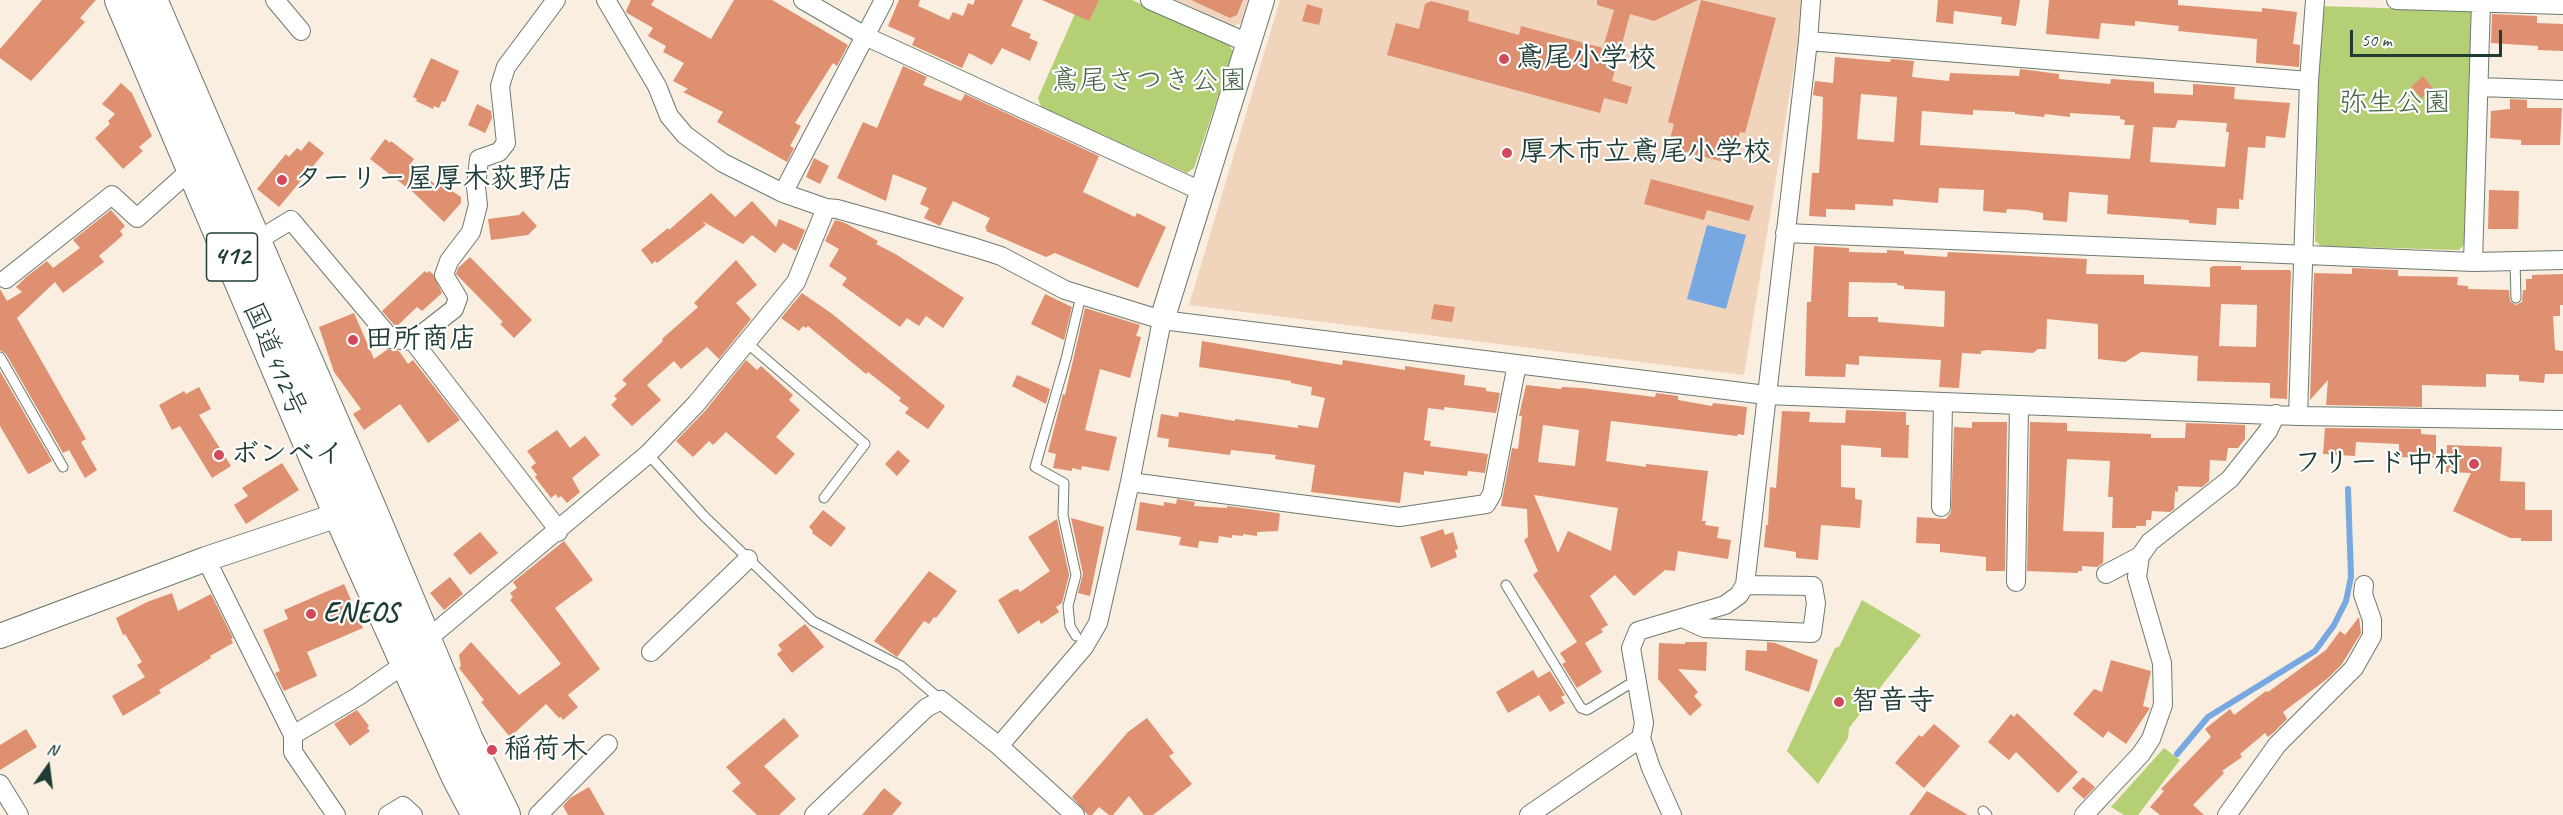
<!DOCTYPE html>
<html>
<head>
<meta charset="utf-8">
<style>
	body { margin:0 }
	#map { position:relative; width:2563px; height:815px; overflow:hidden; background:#f9eedf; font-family:Caveat,sans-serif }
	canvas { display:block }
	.north { position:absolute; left:18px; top:737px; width:60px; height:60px; -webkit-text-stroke:4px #fff; paint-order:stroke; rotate:14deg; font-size:16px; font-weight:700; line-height:24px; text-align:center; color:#1f3d34 }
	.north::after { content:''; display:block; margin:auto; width:21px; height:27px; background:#1f3d34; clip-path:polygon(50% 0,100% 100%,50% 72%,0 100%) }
	.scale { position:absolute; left:2350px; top:30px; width:152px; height:27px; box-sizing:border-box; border:3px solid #1f3d34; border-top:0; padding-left:8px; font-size:18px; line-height:21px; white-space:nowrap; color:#1f3d34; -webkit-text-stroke:4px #fff; paint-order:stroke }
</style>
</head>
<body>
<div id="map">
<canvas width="2563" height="815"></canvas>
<div class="north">N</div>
<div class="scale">50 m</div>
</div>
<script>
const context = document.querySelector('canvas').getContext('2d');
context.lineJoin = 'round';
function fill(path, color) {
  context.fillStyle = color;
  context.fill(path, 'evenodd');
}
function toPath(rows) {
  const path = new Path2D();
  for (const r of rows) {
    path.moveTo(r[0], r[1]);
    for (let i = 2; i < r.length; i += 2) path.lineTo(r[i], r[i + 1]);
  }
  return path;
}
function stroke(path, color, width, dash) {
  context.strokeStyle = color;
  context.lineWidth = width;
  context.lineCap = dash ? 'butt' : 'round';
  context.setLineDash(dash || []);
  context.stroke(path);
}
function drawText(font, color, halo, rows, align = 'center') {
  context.font = font + ' Caveat,"Klee One",sans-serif';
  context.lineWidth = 4.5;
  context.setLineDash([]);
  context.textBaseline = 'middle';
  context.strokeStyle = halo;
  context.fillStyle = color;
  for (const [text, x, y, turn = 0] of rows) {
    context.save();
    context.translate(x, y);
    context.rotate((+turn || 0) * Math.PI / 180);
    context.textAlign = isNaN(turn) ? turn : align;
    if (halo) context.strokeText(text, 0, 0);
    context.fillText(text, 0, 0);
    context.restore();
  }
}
const built = toPath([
	[1176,0,1250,0,1244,22,1233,26],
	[1280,0,1805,0,1744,375,1189,305]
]);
const green = toPath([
	[1081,0,1132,0,1229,44,1233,52,1194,168,1187,173,1041,107,1038,98],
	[2320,6,2476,11,2464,245,2459,250,2321,246,2315,241],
	[1862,600,1921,635,1849,728,1848,738,1818,784,1787,751,1835,648,1839,647],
	[2164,748,2180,760,2138,815,2124,815,2111,807]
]);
const water = toPath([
	[1707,225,1746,235,1726,309,1687,299]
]);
const stream = toPath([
	[2177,754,2208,717,2315,651,2334,625,2346,601,2351,577,2348,489]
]);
const building = toPath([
	[42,0,96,0,80,18,85,22,31,81,0,58,0,49],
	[631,0,654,0,651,5,711,39,734,0,772,0,848,45,837,66,833,63,795,123,801,126,790,146,794,148,787,162,717,122,723,112,683,92,688,89,673,81,684,63,663,52,666,46,648,36,653,28,627,13,626,11],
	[899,0,920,0,918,6,949,20,953,12,963,16,968,3,973,5,975,0,1023,0,1011,26,1031,34,1029,38,1038,42,1030,61,1002,48,992,65,969,53,962,68,912,45,915,38,888,26],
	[1042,0,1099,0,1089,21],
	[1191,0,1243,0,1237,15,1230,18],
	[1597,0,1698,0,1654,21,1630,14,1612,81,1632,87,1627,104,1604,98,1600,113,1387,55,1396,23,1419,29,1425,4,1431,1,1469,11,1468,21,1519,35,1521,26,1603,48,1614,10,1597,5],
	[1701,0,1776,18,1745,133,1740,132,1731,164,1668,147,1674,124,1668,122],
	[1938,0,2020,0,2016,26,2001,24,2002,17,1954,11,1953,24,1936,22],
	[2049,0,2178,0,2178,5,2262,12,2262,8,2297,12,2293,44,2300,45,2299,67,2256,63,2257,39,2178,31,2179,26,2135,21,2135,26,2101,23,2099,39,2046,34],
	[1307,4,1323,9,1319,25,1302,21],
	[2492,14,2537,16,2537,23,2563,24,2563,51,2538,50,2538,46,2491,43],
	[1835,57,1890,62,1891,59,1914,61,1912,77,1949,81,1950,73,2019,76,2020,69,2059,74,2059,79,2110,84,2111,79,2154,82,2154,93,2193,95,2193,84,2235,87,2234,99,2290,103,2285,138,2266,136,2265,148,2248,147,2243,200,2239,199,2239,209,2217,208,2216,225,2189,223,2189,220,2107,214,2108,195,2069,192,2067,222,2043,220,2043,213,2027,210,2007,209,2006,213,1983,211,1984,190,1939,188,1938,203,1893,199,1893,206,1855,204,1855,210,1826,209,1826,217,1809,216,1812,173,1819,173,1822,127,1823,97,1813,95,1815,81,1833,83],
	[1861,94,1897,97,1894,142,1857,139],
	[1973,110,2015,112,2015,114,2044,117,2045,114,2070,117,2070,113,2120,116,2120,119,2125,120,2124,125,2134,125,2130,159,1920,145,1922,111,1973,115],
	[2178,120,2227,123,2226,132,2229,132,2225,167,2150,162,2153,127,2175,128],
	[431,58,459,71,445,102,442,101,439,108,434,106,433,109,416,101,417,99,413,97],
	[903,66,927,77,923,85,961,101,965,94,1099,156,1083,192,1135,217,1137,213,1166,227,1138,288,1055,253,1046,257,986,231,987,229,985,228,990,218,953,201,940,226,924,218,929,208,920,204,927,188,893,174,886,201,837,178,863,122,877,128],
	[2423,76,2433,88,2422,98,2411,87],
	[121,83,132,93,152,136,139,147,143,151,123,169,95,138,110,124,108,121,115,114,102,104],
	[2510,99,2527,100,2527,108,2562,108,2560,145,2521,145,2521,140,2490,138,2491,111,2510,109],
	[477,104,491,111,492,118,485,133,468,125],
	[385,139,390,143,391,141,414,159,411,163,439,188,442,184,461,197,461,203,444,222,414,193,370,159],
	[309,141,324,153,279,207,257,189,286,154,289,157,297,148,301,151],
	[814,158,829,166,820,184,806,177],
	[1651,179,1754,206,1749,221,1707,210,1704,220,1644,204],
	[2489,190,2519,191,2518,229,2488,229],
	[711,193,735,217,752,201,776,227,779,219,805,230,796,251,783,243,775,253,752,235,743,244,702,221,706,225,657,263,655,261,652,264,641,250,668,228,669,230],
	[111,210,125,226,120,231,123,235,99,256,104,262,63,293,55,282,17,318,86,439,81,442,97,470,85,478,69,450,63,453,6,354,0,350,0,289,7,301,22,292,16,287,25,278,47,261,53,268,80,248,73,240],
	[523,211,537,226,528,235,491,240,488,219,519,215],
	[835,220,845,223,878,241,876,244,897,255,964,298,943,328,926,316,919,326,907,318,900,327,842,285,847,278,829,266,839,249,825,241],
	[1814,246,1849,248,1849,252,1887,253,1887,250,1904,251,1904,254,1947,257,1948,252,2087,259,2086,274,2144,275,2144,284,2210,287,2210,268,2213,266,2241,266,2241,270,2290,270,2291,272,2287,399,2270,398,2270,383,2197,381,2198,356,2141,352,2125,362,2098,359,2098,324,2047,319,2046,349,2038,349,2033,353,1988,350,1981,351,1981,354,1962,353,1959,388,1939,387,1941,360,1859,356,1859,365,1846,364,1845,377,1805,376,1807,302,1811,302],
	[1849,282,1897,283,1897,285,1904,286,1904,289,1945,291,1944,327,1878,322,1878,317,1848,317],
	[2221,304,2257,305,2256,347,2219,346],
	[470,257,532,320,514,338,500,324,503,322,456,274,458,268],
	[736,260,757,285,736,303,751,319,719,359,707,347,681,369,674,361,647,385,661,400,632,426,611,405,617,399,614,396,627,384,622,380,663,341,662,339,698,307,694,303],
	[2352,268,2398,270,2398,276,2458,277,2457,285,2468,286,2468,289,2509,290,2510,301,2516,305,2522,302,2523,290,2526,290,2526,279,2532,279,2532,275,2563,274,2563,305,2560,305,2560,316,2553,316,2555,350,2563,351,2563,374,2545,374,2544,383,2519,381,2519,375,2486,374,2486,387,2422,385,2422,407,2326,405,2328,380,2310,400,2314,273,2352,274],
	[425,271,427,273,429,271,433,274,442,293,422,311,417,307,396,327,382,311],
	[802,293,831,313,945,406,928,429,905,413,909,408,899,401,901,398,868,372,866,374,808,326,806,328,803,326,799,331,781,318],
	[1045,294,1072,307,1064,340,1031,324],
	[1434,304,1455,307,1452,322,1431,319],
	[1085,308,1140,325,1136,336,1141,337,1130,378,1100,369,1085,430,1117,437,1109,471,1082,466,1081,470,1072,468,1072,471,1053,468,1056,454,1048,452,1063,394,1065,395],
	[354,313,374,359,388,349,399,351,408,364,413,360,460,420,428,443,400,404,364,430,353,414,361,409,334,372,319,327],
	[1202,341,1342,365,1343,360,1405,370,1405,366,1465,375,1464,385,1486,388,1486,391,1500,393,1496,413,1444,407,1444,410,1428,408,1424,440,1431,441,1430,446,1488,454,1485,473,1468,471,1467,476,1424,471,1424,475,1404,472,1400,503,1311,492,1315,465,1275,459,1276,455,1231,450,1230,455,1168,447,1169,439,1157,437,1161,414,1178,417,1179,412,1235,421,1235,419,1298,428,1298,425,1318,428,1325,398,1311,395,1312,387,1291,383,1291,381,1199,367],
	[746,360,757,370,761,366,793,395,789,400,800,410,776,437,795,454,776,475,726,432,713,445,709,441,693,457,676,441,705,411],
	[0,371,52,461,31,473,28,474,0,426],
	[1017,375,1050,389,1046,404,1012,386],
	[1526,385,1561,389,1562,387,1582,388,1655,397,1656,393,1678,396,1678,400,1712,406,1713,403,1747,407,1744,435,1738,434,1737,436,1611,421,1606,461,1646,467,1646,464,1708,471,1702,521,1706,521,1705,525,1719,527,1717,538,1731,540,1728,559,1678,551,1675,571,1665,570,1634,596,1615,575,1590,596,1608,625,1601,629,1603,632,1585,643,1602,672,1577,688,1562,664,1566,662,1560,653,1577,642,1533,575,1538,571,1524,540,1528,537,1527,509,1501,506,1512,448,1518,449,1522,416,1519,416],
	[1543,425,1579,430,1575,466,1538,462],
	[1534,495,1618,508,1611,551,1568,531,1558,553],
	[199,387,211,409,199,415,231,466,212,478,180,426,172,430,159,405,184,391,186,394],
	[1846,410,1906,412,1906,425,1909,425,1908,458,1881,457,1881,448,1841,445,1841,487,1855,488,1855,499,1862,500,1860,528,1821,525,1818,560,1796,558,1796,552,1764,547,1766,525,1768,525,1770,487,1776,488,1782,411,1810,412,1809,422,1845,423],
	[1972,422,2007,422,2005,571,1986,571,1986,557,1940,552,1940,544,1916,543,1917,517,1946,519,1951,512,1954,427,1972,428],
	[2030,422,2067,423,2067,431,2151,434,2151,438,2185,438,2186,423,2245,425,2245,439,2238,448,2228,448,2226,461,2210,460,2209,481,2202,487,2178,486,2178,492,2175,491,2174,509,2170,512,2152,511,2151,520,2146,520,2146,526,2136,526,2136,528,2112,528,2113,497,2108,497,2110,461,2067,459,2063,531,2104,532,2103,563,2097,567,2082,566,2082,571,2078,571,2078,573,2027,571],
	[2325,428,2421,429,2421,434,2436,435,2436,458,2399,457,2399,444,2356,442,2355,456,2323,454],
	[557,430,570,448,585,436,600,455,572,478,580,492,567,503,561,496,558,498,556,494,551,498,535,477,537,475,531,467,536,463,527,451],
	[2447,445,2502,447,2500,481,2525,482,2525,510,2552,510,2552,541,2521,541,2521,538,2510,538,2453,511,2471,473,2446,472],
	[898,450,910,461,897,476,885,464],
	[282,463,299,490,246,524,234,505,248,496,242,488],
	[1177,499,1195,502,1194,506,1227,508,1227,506,1278,513,1280,514,1278,531,1257,532,1257,536,1243,534,1243,536,1232,535,1232,538,1219,536,1218,543,1199,541,1198,548,1179,545,1181,537,1136,530,1140,502,1164,506,1164,502,1176,504],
	[823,510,846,528,831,547,812,533,813,531,809,527],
	[1071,518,1104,527,1090,596,1078,593,1083,574],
	[1057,519,1069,575,1062,603,1056,607,1059,612,1041,624,1039,620,1018,634,998,600,1014,590,1018,589,1020,592,1050,571,1028,537],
	[1443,529,1445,535,1453,532,1458,549,1455,550,1457,557,1431,568,1420,537],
	[480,532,498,553,470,575,453,554],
	[564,541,593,580,555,608,600,669,568,695,578,707,563,720,561,717,559,718,546,704,510,737,481,702,484,700,459,668,461,666,459,655,471,642,519,695,561,664,510,600,513,597,510,593,517,588,513,582],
	[929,571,957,591,936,618,934,617,929,624,924,621,897,657,874,641],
	[450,577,463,594,444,610,430,593],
	[344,584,363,628,307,652,317,676,284,691,275,673,280,671,263,630,288,619,284,610],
	[172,593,178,611,211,594,233,638,231,639,233,643,210,656,211,658,159,690,161,693,123,716,112,696,145,677,137,665,142,662,125,634,123,635,116,618,147,602],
	[2359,617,2361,633,2342,664,2327,679,2283,712,2287,719,2273,733,2268,737,2265,733,2240,754,2242,757,2222,771,2224,773,2193,805,2204,815,2160,815,2150,807,2164,791,2161,789,2211,737,2205,729,2230,709,2234,715,2266,691,2268,692,2326,650,2340,631,2345,635],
	[805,624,824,647,792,673,777,654,782,650,778,645],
	[1685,642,1707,642,1706,671,1678,669,1698,692,1694,696,1702,705,1690,716,1658,679,1659,643,1685,644],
	[1767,642,1775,643,1818,660,1809,692,1745,670,1746,650,1767,651],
	[2111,660,2151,671,2143,706,2150,708,2126,744,2108,731,2103,738,2073,714,2094,689,2102,692],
	[1533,670,1538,678,1550,671,1565,695,1561,697,1565,703,1550,712,1539,695,1508,713,1496,692],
	[357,710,369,726,367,728,370,731,350,746,334,724],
	[2017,713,2078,772,2058,793,2016,752,2009,760,1988,742,2011,714,2014,717],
	[784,718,799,736,764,766,796,799,779,815,757,815,732,791,741,783,726,767],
	[1147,718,1174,753,1169,756,1192,784,1153,815,1144,815,1129,796,1113,815,1109,815,1099,807,1092,815,1088,815,1072,797,1128,732],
	[1934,724,1960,746,1924,788,1895,763,1919,735,1922,737],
	[26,729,37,747,0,770,0,745],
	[2083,777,2095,787,2084,799,2072,788],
	[589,787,605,815,568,815,563,806,570,798],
	[884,788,902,803,892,815,862,815],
	[1927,791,1968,815,1909,815]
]);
const lane = toPath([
	[2515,261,2516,298],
	[747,343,865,444,824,498],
	[0,357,63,467],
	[648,454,704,516,813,621,901,666,941,700],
	[1506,585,1581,708,1587,710,1628,685,1637,682],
	[1076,636,1070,626,1068,606,1076,575,1063,515,1064,483,1035,467,1066,359,1081,296],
	[1983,811,1987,815]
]);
const street = toPath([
	[275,0,301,31],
	[606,0,657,86,669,116,685,135,723,163,783,193,826,208,837,209,976,248,1001,256,1065,290,1162,320,1766,395,2298,416,2563,420],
	[803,0,865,36,1201,191],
	[1150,0,1248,43],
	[2396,0,2563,5],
	[1808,41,1811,0],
	[2480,87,2563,90],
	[783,193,884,0],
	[1785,233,2473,262,2563,260],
	[255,242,291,220,391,339,413,341,557,528,558,532],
	[2473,262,2481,2],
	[6,279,112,195,137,218,194,167],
	[413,341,454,309,458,298,444,275,449,261,471,232,478,205,476,187,479,159,499,152,506,143,500,86,506,67,556,0],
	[2298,416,2309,81,2315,0],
	[1130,482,1399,517,1486,504,1492,494,1517,364],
	[1941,507,1943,403],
	[206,559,293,735,357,697,406,663],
	[2106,574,2140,556,2150,542,2230,479,2268,431,2276,414],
	[2016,582,2019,405],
	[1682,618,1704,628,1812,633,1816,603,1813,586,1745,585],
	[425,641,648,454,696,404,796,282,826,208],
	[651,652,748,559],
	[293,735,293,752,336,815],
	[999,746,1084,647,1098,623,1130,482,1162,320],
	[0,784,19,815],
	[388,815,403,806,413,815],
	[538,815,608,744],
	[814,815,926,708,941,700,999,746,1075,815],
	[1529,815,1641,738],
	[1672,815,1651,768,1641,738,1644,723,1631,648,1638,631,1725,605,1739,595,1745,585,1808,41,2309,81],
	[2084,815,2141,754,2151,739,2163,705,2162,663,2137,577,2140,556],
	[2227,815,2277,745,2354,668,2372,636,2372,620,2363,594,2364,585]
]);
const secondary = toPath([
	[1162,320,1262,0],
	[0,636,206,559,356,509]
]);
const highway = toPath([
	[121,0,340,515,457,775,478,815],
	[151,0,368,504,467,740,504,815]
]);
const markers = [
	[1504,59,6,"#d1495b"],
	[1507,153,6,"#d1495b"],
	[282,180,6,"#d1495b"],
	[353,340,6,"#d1495b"],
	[219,455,6,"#d1495b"],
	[2474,464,6,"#d1495b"],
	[311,614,6,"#d1495b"],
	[1839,702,6,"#d1495b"],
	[492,750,6,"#d1495b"]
];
const shields = [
	[232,257,51]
];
const shieldNames = [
	["412",232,257]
];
const poiNames = [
	["鳶尾小学校",1516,59],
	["厚木市立鳶尾小学校",1519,153],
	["ターリー屋厚木荻野店",294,180],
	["田所商店",365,340],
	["ボンベイ",231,455],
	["フリード中村",2462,464,"right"],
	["ENEOS",323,614],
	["智音寺",1851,702],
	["稲荷木",504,750]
];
const parkNames = [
	["鳶尾さつき公園",1149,82],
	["弥生公園",2395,104]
];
const streetNames = [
	["国道412号",274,360,67]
];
fill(built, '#f0d5bc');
fill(green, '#b5cf75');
fill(water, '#77a8e2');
stroke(stream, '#77a8e2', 6);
fill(building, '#de9071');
stroke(lane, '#6b7b70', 11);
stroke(street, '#6b7b70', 20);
stroke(secondary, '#6b7b70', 26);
stroke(highway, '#6b7b70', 34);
stroke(lane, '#fff', 9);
stroke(street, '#fff', 18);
stroke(secondary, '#fff', 24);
stroke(highway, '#fff', 32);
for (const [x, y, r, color] of markers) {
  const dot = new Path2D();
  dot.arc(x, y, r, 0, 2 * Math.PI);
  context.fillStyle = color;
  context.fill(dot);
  stroke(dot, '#fff', 2);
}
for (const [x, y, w] of shields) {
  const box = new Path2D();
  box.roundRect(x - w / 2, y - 24, w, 48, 4.5);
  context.fillStyle = '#fff';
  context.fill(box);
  stroke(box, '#1f3d34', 1.5);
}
drawText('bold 27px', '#1f3d34', null, shieldNames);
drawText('bold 28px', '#1f3d34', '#fff', poiNames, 'left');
drawText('28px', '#446244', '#fff', parkNames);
drawText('28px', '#1f3d34', '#fff', streetNames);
</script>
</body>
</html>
